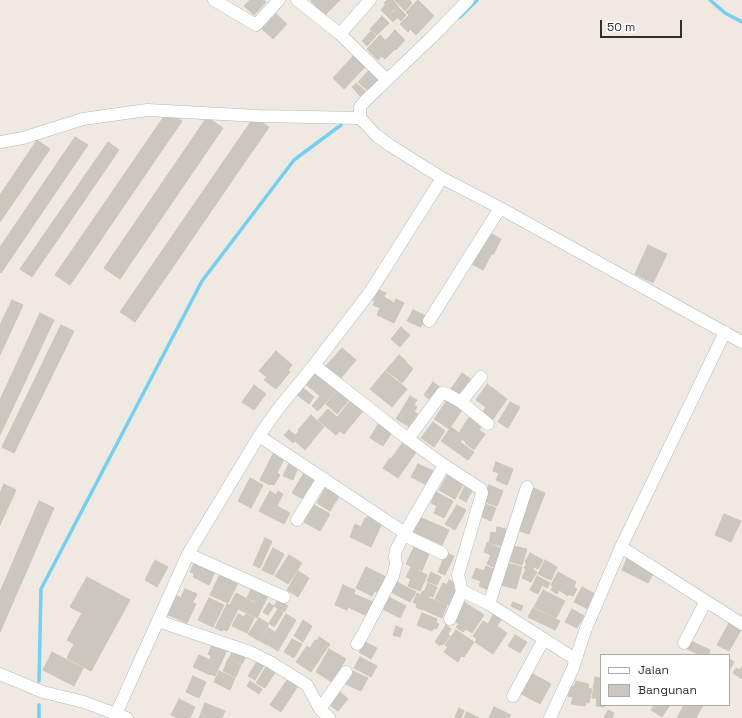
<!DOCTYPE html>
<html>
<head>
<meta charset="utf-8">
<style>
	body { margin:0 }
	#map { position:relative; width:742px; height:718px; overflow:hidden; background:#efe9e1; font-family:"Space Grotesk",sans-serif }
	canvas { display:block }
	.legend { position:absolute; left:600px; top:654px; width:130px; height:52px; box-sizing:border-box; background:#fff; border:1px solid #ababab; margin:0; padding:5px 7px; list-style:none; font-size:12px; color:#2e2e2e }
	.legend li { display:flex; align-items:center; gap:8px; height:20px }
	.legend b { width:20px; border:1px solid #ababab }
	.scale { position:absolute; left:600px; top:20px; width:82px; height:18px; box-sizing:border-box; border:2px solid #2e2e2e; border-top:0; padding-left:5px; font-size:12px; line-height:14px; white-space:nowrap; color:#2e2e2e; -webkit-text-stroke:3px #fff; paint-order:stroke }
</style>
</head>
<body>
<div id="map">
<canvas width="742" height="718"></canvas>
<ul class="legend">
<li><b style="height:5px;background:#fff"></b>Jalan</li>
<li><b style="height:11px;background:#cbc7bf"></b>Bangunan</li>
</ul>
<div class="scale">50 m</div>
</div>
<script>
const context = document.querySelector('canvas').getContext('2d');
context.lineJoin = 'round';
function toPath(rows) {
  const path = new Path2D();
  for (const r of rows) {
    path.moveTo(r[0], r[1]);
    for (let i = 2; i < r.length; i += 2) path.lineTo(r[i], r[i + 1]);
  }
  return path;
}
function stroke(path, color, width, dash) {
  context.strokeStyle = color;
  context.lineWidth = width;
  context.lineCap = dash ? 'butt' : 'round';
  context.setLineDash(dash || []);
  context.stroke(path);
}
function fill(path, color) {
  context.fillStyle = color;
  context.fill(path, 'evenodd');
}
const stream = toPath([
	[710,0,725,13,742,22],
	[460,17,477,0],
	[39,681,41,589,202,281,294,160,341,125],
	[39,718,39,705]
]);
const building = toPath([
	[250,0,264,0,266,2,254,15,244,6,250,0],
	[312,0,340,0,325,15,311,1,312,0],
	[387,0,393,0,398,6,393,11,384,3,387,0],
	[395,0,409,0,412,3,405,11,395,0],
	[418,0,434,16,416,35,410,29,408,32,400,24,409,15,406,12,418,0],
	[386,4,397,18,393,22,381,10,386,4],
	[398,7,406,15,401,21,393,13,398,7],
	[276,14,287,24,273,39,262,29,276,14],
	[382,16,389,23,377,35,370,29,382,16],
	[395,30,405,40,396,50,386,40,395,30],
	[371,31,376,36,367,46,362,41,371,31],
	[380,35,395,49,385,59,381,56,378,60,367,49,380,35],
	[355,54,367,65,344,89,333,78,355,54],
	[372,67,383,78,369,92,358,82,372,67],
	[356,83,365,91,360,96,352,87,356,83],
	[167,112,182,121,70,285,55,275,167,112],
	[207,117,223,128,120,279,104,268,207,117],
	[254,117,269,127,135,322,120,312,254,117],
	[75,137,88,145,1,273,0,272,0,247,75,137],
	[37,140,50,149,0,222,0,195,37,140],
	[108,142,119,150,32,277,20,269,108,142],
	[488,232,501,239,493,255,480,248,488,232],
	[648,245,667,254,653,283,635,274,648,245],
	[480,249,491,255,483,270,472,264,480,249],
	[375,288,386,293,384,297,394,303,396,299,404,303,394,323,377,315,380,308,373,305,375,301,370,299,375,288],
	[12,300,23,305,0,355,0,325,12,300],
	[413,310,426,316,421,327,407,321,413,310],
	[40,313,54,320,0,435,0,400,40,313],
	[61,325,74,331,14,453,2,447,61,325],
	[401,327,410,335,400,347,391,339,401,327],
	[342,348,356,360,340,379,325,367,342,348],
	[276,351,292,365,288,370,290,372,276,389,264,380,267,377,259,371,276,351],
	[399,355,406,361,393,376,386,370,399,355],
	[406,362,413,369,402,383,394,376,406,362],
	[315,371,337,390,318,411,312,406,320,396,304,383,315,371],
	[385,371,407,389,392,407,370,389,385,371],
	[462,373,472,380,461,396,451,389,462,373],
	[433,382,442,389,433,402,424,395,433,382],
	[487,384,507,399,491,422,481,415,486,407,476,400,487,384],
	[254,385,266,394,254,410,242,402,254,385],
	[302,387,314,397,309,404,296,394,302,387],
	[338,390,349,400,337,414,326,404,338,390],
	[410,396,417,400,414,405,417,407,414,412,418,414,410,427,396,419,410,396],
	[352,399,364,410,344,434,340,431,336,435,318,420,328,409,337,417,352,399],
	[448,399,463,409,449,429,434,419,448,399],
	[510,402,520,407,508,428,498,422,510,402],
	[311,415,324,427,312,441,298,430,311,415],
	[470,416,483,425,479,430,485,434,474,450,465,443,466,442,462,439,460,442,474,452,468,460,441,441,451,427,459,433,470,416],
	[433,422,445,431,434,447,421,438,433,422],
	[378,424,392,432,383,446,370,438,378,424],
	[289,430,295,435,299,431,312,442,305,450,295,441,293,443,284,435,289,430],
	[404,441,417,451,398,478,383,468,390,458,391,459,404,441],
	[274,452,285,457,277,473,280,475,274,485,271,484,270,485,260,480,274,452],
	[290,461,299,465,293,480,283,476,290,461],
	[496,462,513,469,507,485,496,480,499,473,493,471,496,462],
	[418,464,436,472,429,486,411,477,418,464],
	[306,470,317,476,303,499,292,493,306,470],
	[449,472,465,481,455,499,439,490,449,472],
	[250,478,263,485,251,508,238,501,250,478],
	[466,483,474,487,466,502,459,498,466,483],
	[4,484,16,490,0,525,0,493,4,484],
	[327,485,341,493,330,511,317,503,327,485],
	[489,485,503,491,497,506,482,501,489,485],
	[531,487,545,493,529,534,515,529,531,487],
	[270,491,276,495,278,491,283,494,277,506,290,513,284,524,259,511,270,491],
	[436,492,453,501,444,518,434,513,437,506,431,503,436,492],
	[39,501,54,508,0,632,0,592,39,501],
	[483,503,496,508,491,521,478,515,483,503],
	[314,505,330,514,320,531,304,522,314,505],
	[457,505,466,510,455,530,445,524,457,505],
	[724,514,741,521,731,542,715,535,724,514],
	[369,515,383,521,371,547,350,537,355,524,361,527,365,518,366,519,369,515],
	[417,516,449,530,442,545,411,531,417,516],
	[497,527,510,530,506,547,489,543,491,532,496,533,497,527],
	[265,538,272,541,260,568,253,565,265,538],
	[487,543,505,550,498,569,487,564,491,555,484,552,487,543],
	[415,545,430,551,422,571,406,564,415,545],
	[513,546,527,549,522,565,508,561,513,546],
	[273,548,284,554,273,575,262,570,273,548],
	[446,553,454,556,445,575,438,572,446,553],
	[530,553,543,560,538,569,534,567,533,570,537,572,531,582,522,578,526,569,524,568,527,563,525,562,530,553],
	[289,555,302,563,288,584,275,576,289,555],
	[628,556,655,570,648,583,622,570,628,556],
	[155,560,168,567,157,587,145,580,155,560],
	[545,560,557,567,551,580,538,574,545,560],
	[194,563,215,572,209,585,193,577,194,574,190,572,194,563],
	[507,563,522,567,516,589,501,585,507,563],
	[486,566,499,571,491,591,479,586,481,581,472,578,476,568,484,571,486,566],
	[366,567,388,578,380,594,374,591,372,596,356,588,366,567],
	[411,567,427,575,420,591,408,586,411,579,406,577,411,567],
	[222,570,240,579,228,603,210,595,222,570],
	[298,571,309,578,298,597,287,590,298,571],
	[431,572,441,577,437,585,427,581,431,572],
	[558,572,576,582,574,587,577,589,573,596,569,594,568,596,559,590,557,594,551,590,553,587,551,585,558,572],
	[537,576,550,583,547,588,542,585,538,594,530,590,537,576],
	[87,577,130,600,91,671,67,658,74,644,67,640,82,613,70,607,87,577],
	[449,580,455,583,453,588,456,589,450,605,435,599,443,583,447,585,449,580],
	[397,582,416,592,410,602,391,592,397,582],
	[428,583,437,587,433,597,429,596,423,610,416,607,417,604,413,602,417,593,421,595,422,591,424,592,428,583],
	[253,585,261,589,255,601,247,598,253,585],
	[343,585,355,590,354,594,373,602,367,616,348,607,347,610,335,605,343,585],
	[582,587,595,594,588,609,574,602,582,587],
	[262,588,270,592,257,618,230,605,236,593,255,603,262,588],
	[185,589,197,594,193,602,181,597,185,589],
	[543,590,565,601,556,618,534,607,543,590],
	[172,594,196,604,187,623,164,613,172,594],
	[387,596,406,606,400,618,381,608,387,596],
	[209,598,224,605,213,627,198,620,209,598],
	[429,598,447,605,442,618,424,610,429,598],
	[278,600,288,606,284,612,274,606,278,600],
	[464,602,484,615,472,633,466,629,463,632,456,627,459,624,452,619,464,602],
	[513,602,523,606,521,611,511,606,513,602],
	[269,603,274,606,268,615,263,612,269,603],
	[227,604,238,609,227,631,223,629,222,631,215,628,227,604],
	[533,608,560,621,555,630,528,617,533,608],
	[278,609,283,613,274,627,269,623,278,609],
	[572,609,584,616,577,628,565,622,572,609],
	[422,613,437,619,436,623,439,624,436,629,434,628,432,631,417,625,422,613],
	[238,614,244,617,246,614,254,618,247,633,232,626,238,614],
	[286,614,296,620,278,651,268,645,286,614],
	[493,615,501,620,497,626,507,633,493,654,475,642,477,639,473,636,483,621,488,624,493,615],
	[259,618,269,624,259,641,248,634,259,618],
	[303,620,312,626,303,642,294,636,303,620],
	[729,623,741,630,729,651,717,645,729,623],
	[446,625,451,629,448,634,450,636,443,645,441,644,440,646,435,642,446,625],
	[396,626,403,629,400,637,393,635,396,626],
	[268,628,275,632,267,645,260,641,268,628],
	[456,630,474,642,464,657,461,656,458,662,444,652,448,647,445,645,456,630],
	[515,635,527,642,520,653,508,646,515,635],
	[319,637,330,644,311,672,296,662,307,646,310,648,315,640,317,641,319,637],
	[292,639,302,644,294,658,284,652,292,639],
	[691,641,710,650,708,655,700,655,687,649,691,641],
	[365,642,377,648,371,659,359,652,365,642],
	[213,643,228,648,215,676,211,674,210,675,193,667,199,655,210,660,211,656,208,654,213,643],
	[329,649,346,659,332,682,316,672,329,649],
	[233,650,246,656,242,664,229,659,233,650],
	[52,652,83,668,74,686,43,670,52,652],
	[360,657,377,666,371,677,354,668,360,657],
	[259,658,266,662,255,680,248,676,259,658],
	[228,659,241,665,236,677,223,671,228,659],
	[729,659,734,662,729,671,729,659],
	[267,665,276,671,265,688,256,683,267,665],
	[742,667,742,679,733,673,736,668,740,670,742,667],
	[219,671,235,678,230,690,214,682,219,671],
	[353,671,368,678,361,691,346,684,353,671],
	[529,672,551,684,540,704,518,692,529,672],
	[193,676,206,682,199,698,186,692,193,676],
	[595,677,601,678,601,705,605,705,605,707,596,706,597,698,592,698,595,677],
	[287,680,298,686,281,712,270,705,287,680],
	[250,681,262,689,259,694,247,686,250,681],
	[576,681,589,684,588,688,592,689,589,703,586,702,585,706,571,704,573,697,568,696,570,686,574,687,576,681],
	[340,692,348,699,338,711,330,705,340,692],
	[179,699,195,707,190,718,178,718,171,715,179,699],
	[205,703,225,711,222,718,199,718,205,703],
	[654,705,670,705,662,717,651,710,654,705],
	[684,705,703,705,696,718,677,718,684,705],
	[494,707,511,715,509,718,489,718,494,707],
	[459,708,464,711,461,718,455,717,459,708],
	[608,710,614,713,612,718,604,718,608,710],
	[467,712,479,718,464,718,467,712]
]);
const minor = toPath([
	[214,0,256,25,279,0],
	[297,0,340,34,387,80],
	[468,0,432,37,365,101,360,107,360,118,377,136,391,146,442,178,500,208,742,342],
	[340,34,370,0],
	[0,142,23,138,83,119,147,110,259,116,360,118],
	[429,321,500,208],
	[314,365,408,439,444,465,481,489,482,493,458,575,462,591],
	[461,402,481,377],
	[259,436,405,533,444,465],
	[408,439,442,393,447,394,461,402,488,424],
	[297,520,323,478],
	[404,535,442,553],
	[621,547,725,332],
	[188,554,284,597],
	[489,604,527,487],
	[450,619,462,591,489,604,575,659],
	[158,621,250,652,270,662,307,685,320,709,329,718],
	[684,643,706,601],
	[357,644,362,636,393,576,396,564,395,557,396,550,405,533],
	[0,674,43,692,84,702,127,718],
	[513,696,544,639],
	[320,709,346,672],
	[116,714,188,554,259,436,278,409,314,365,370,292,442,178],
	[550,718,573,668,585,631,621,547,742,624]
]);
stroke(stream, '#75cff0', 3.5);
fill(building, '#cbc7bf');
stroke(building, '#cbc5ba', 1);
stroke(minor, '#b4b7c1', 13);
stroke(minor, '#fff', 12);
</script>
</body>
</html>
